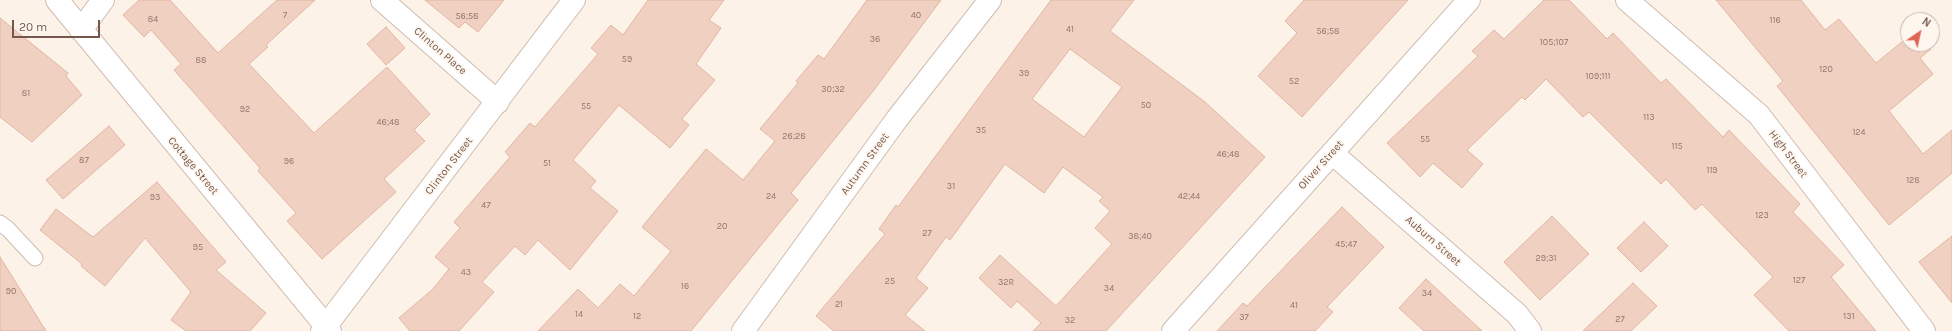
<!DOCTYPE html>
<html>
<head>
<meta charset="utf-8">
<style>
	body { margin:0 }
	#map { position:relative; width:1952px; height:331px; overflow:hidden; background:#fcf2e8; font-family:Karla,sans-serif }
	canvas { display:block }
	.north { position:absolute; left:1900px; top:12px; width:40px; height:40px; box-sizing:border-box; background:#fef7ef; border:1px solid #c7b7ae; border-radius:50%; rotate:34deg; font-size:11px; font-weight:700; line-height:16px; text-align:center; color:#75584d }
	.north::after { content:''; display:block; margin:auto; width:14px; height:18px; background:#df6654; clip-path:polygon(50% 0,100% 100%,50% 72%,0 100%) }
	.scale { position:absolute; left:12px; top:20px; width:88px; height:18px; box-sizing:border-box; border:2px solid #75584d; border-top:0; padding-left:5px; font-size:12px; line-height:14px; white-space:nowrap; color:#75584d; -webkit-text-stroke:3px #fef7ef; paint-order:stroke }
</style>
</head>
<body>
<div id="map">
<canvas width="1952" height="331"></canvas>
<div class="north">N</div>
<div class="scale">20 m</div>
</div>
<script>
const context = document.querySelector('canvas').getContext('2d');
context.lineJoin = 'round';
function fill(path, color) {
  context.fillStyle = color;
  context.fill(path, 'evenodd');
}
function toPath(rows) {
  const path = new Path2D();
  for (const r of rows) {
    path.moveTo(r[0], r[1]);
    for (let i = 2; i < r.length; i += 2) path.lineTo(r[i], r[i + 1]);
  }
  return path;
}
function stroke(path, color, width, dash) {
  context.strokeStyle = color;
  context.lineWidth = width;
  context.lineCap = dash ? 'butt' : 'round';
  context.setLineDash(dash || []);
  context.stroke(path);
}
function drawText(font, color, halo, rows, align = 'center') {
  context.font = font + ' Karla,sans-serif';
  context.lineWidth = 3.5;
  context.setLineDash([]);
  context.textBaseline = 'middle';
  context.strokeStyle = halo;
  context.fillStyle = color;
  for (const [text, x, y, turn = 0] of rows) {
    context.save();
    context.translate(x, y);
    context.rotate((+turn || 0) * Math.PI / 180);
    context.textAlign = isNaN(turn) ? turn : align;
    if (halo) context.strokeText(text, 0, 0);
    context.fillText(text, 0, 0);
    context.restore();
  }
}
const building = toPath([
	[139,0,170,0,218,53,277,0,315,0,266,45,268,47,249,64,314,133,387,67,430,114,414,130,425,141,384,179,396,192,322,259,287,221,296,213,258,171,260,168,174,70,181,64,151,30,144,37,123,15,139,0],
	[425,0,504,0,478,32,465,22,459,28,425,0],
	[648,0,724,0,709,20,721,28,696,64,715,80,682,119,689,125,670,148,619,105,573,160,596,181,590,188,618,211,570,270,538,240,525,255,515,246,482,282,494,292,459,331,410,331,399,318,433,289,449,269,435,257,460,228,454,222,510,157,505,152,530,123,535,127,598,54,591,48,611,25,623,35,648,0],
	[867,0,941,0,874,90,791,193,798,200,691,331,538,331,578,289,598,308,620,284,634,296,671,251,642,227,706,149,743,180,775,141,760,129,798,83,796,81,818,55,824,59,867,0],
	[1051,0,1134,0,1110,31,1205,102,1265,157,1106,331,1033,331,1041,323,1017,301,1011,308,979,278,1000,255,1056,306,1112,244,1095,228,1110,211,1099,201,1103,197,1063,167,1044,193,1005,164,950,240,946,237,916,278,928,288,905,315,925,331,834,331,816,316,885,234,879,229,896,205,898,207,1051,0],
	[1070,49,1122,87,1084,137,1032,99,1070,49],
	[1304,0,1408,0,1302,117,1258,76,1297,33,1285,21,1304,0],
	[1544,0,1569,0,1607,39,1613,33,1661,83,1666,79,1723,137,1729,130,1800,204,1793,212,1844,265,1831,277,1876,331,1789,331,1754,295,1773,277,1702,204,1695,210,1666,179,1661,184,1589,112,1583,117,1546,79,1525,100,1522,97,1467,150,1483,164,1462,188,1433,163,1420,177,1387,143,1478,56,1472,51,1494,30,1504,39,1544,0],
	[1716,0,1801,0,1825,30,1839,19,1876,63,1908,37,1908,44,1926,44,1931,49,1920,58,1933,74,1889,111,1923,154,1952,130,1952,173,1889,225,1777,86,1783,81,1716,0],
	[0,18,68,73,66,76,82,95,32,142,0,117,0,18],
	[386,27,405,48,386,65,367,44,386,27],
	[109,126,125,145,63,199,46,180,109,126],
	[157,182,226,262,216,270,266,313,250,331,186,331,171,320,191,292,145,238,105,286,81,266,82,264,40,230,56,209,93,237,157,182],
	[1342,207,1384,247,1327,307,1333,312,1315,331,1217,331,1243,303,1247,306,1342,207],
	[1552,216,1589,254,1540,300,1504,262,1552,216],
	[1644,222,1668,246,1641,272,1617,248,1644,222],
	[1952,236,1952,303,1919,262,1952,236],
	[0,257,46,331,0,331,0,257],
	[1426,279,1482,331,1424,331,1399,308,1426,279],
	[1633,283,1657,306,1631,331,1583,331,1633,283]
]);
const lane = toPath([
	[0,223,8,229,35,258]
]);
const street = toPath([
	[382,0,498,102],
	[81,30,103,0],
	[1332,153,1517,314,1530,331],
	[322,331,574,0],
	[743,331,897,119,990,0],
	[1173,331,1469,0]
]);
const secondary = toPath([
	[57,0,330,331],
	[1627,0,1759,115,1924,331]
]);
const numberNames = [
	["7",285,15],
	["40",916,15],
	["56;58",467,16],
	["84",153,19],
	["116",1775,20],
	["41",1070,29],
	["56;58",1328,31],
	["36",875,39],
	["105;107",1554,42],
	["59",627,59],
	["88",201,60],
	["120",1826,69],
	["39",1024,73],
	["109;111",1598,76],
	["52",1294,81],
	["30;32",833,89],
	["81",26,93],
	["50",1146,105],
	["55",586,106],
	["92",245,109],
	["113",1649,117],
	["46;48",388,122],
	["35",981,130],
	["124",1859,132],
	["26;28",794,136],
	["55",1425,139],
	["115",1677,146],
	["46;48",1228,154],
	["87",84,160],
	["96",289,161],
	["51",547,163],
	["119",1712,170],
	["128",1913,180],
	["31",951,186],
	["24",771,196],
	["42;44",1189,196],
	["93",155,197],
	["47",486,205],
	["123",1762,215],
	["20",722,226],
	["27",927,233],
	["38;40",1140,236],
	["45;47",1346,244],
	["95",198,247],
	["29;31",1546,258],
	["43",466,272],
	["127",1799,280],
	["25",890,281],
	["32R",1006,282],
	["16",685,286],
	["34",1109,288],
	["90",11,291],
	["34",1427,293],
	["21",839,304],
	["41",1294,305],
	["14",579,314],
	["12",637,316],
	["131",1849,316],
	["37",1244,317],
	["27",1620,319],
	["32",1070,320]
];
const streetNames = [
	["Clinton Place",440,51,41],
	["High Street",1788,154,53],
	["Autumn Street",865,164,-54],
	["Oliver Street",1321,165,-48],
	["Cottage Street",193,166,50],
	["Clinton Street",449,166,-52],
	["Auburn Street",1433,241,41]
];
fill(building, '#f0d0c1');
stroke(building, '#e2b5a2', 1);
stroke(lane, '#cfbcb1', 17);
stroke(street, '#cfbcb1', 24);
stroke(secondary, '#d2bbaf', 24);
stroke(lane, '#fff', 15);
stroke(street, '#fff', 22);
stroke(secondary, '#fff', 22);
drawText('9px', '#94766a', null, numberNames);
drawText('11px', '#75584d', '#fef7ef', streetNames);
</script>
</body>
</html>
